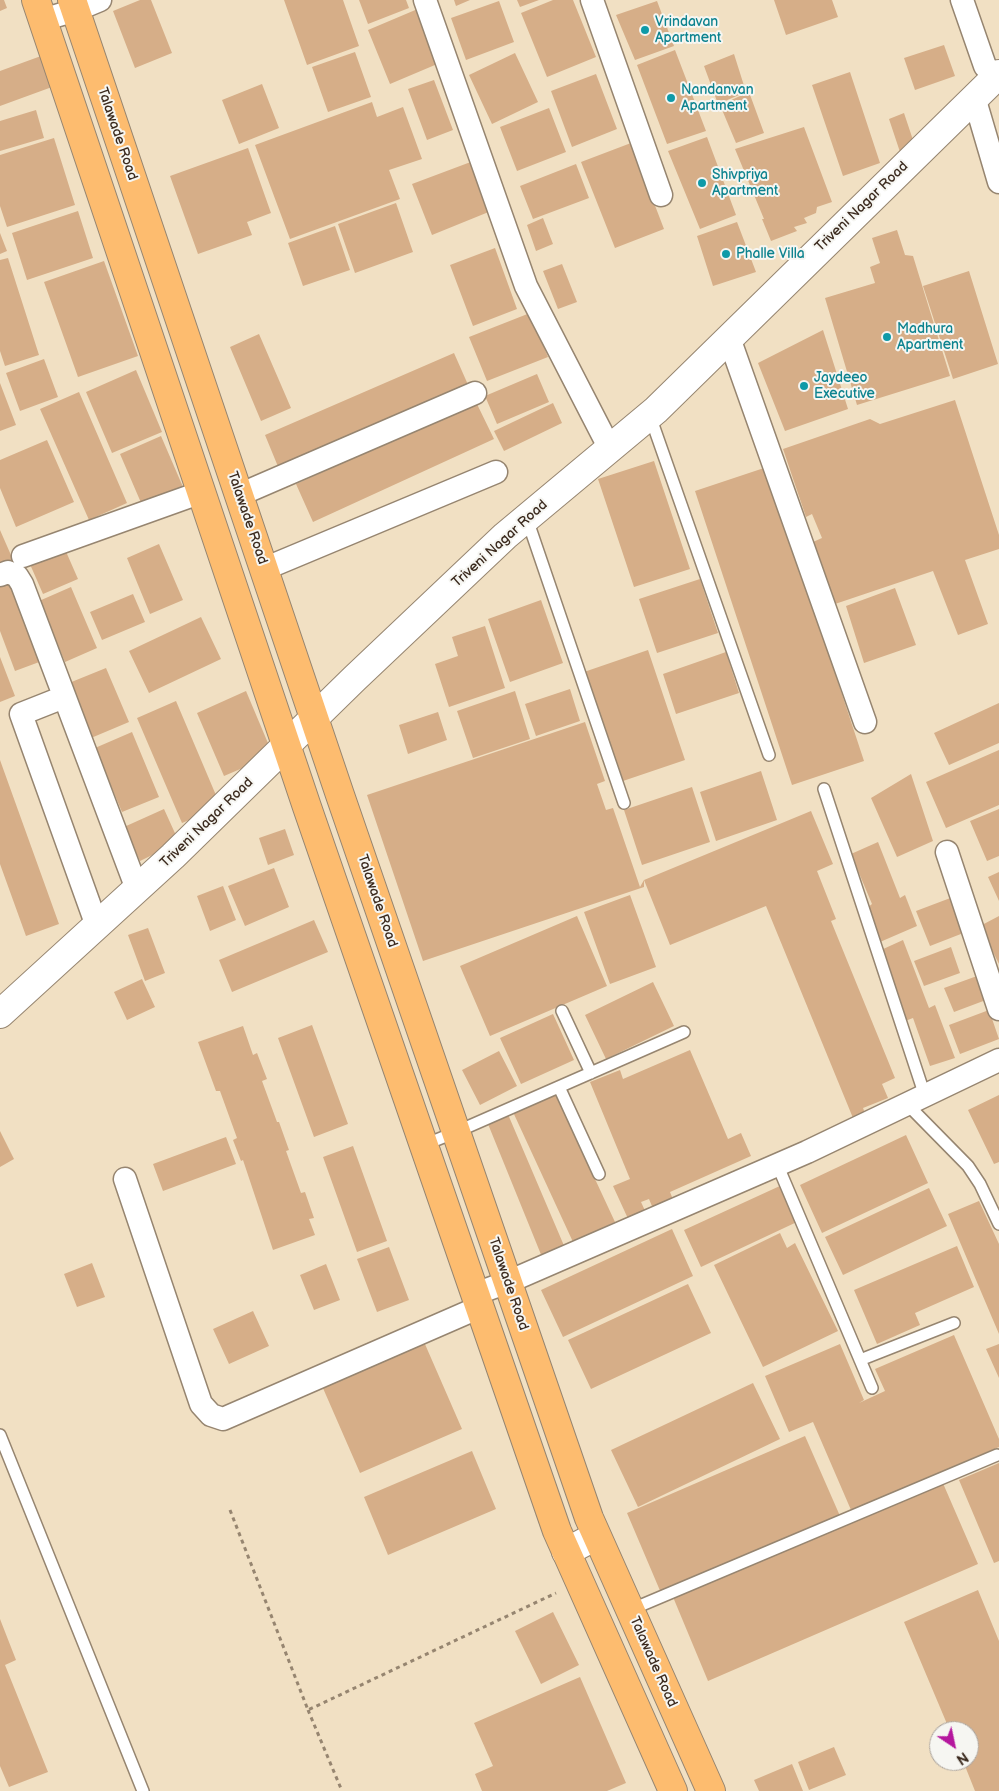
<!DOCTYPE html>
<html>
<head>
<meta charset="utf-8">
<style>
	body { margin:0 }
	#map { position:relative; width:999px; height:1791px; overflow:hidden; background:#f1e0c3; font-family:"Balsamiq Sans",sans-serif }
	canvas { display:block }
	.north { position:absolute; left:929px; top:1721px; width:50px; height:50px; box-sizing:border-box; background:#f6f6f2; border:1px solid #aba49d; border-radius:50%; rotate:146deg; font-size:14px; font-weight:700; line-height:20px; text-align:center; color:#3b2a1e }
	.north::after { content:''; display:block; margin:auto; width:18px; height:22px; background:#b5179e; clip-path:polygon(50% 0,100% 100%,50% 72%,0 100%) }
</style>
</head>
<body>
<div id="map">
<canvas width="999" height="1791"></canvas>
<div class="north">N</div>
</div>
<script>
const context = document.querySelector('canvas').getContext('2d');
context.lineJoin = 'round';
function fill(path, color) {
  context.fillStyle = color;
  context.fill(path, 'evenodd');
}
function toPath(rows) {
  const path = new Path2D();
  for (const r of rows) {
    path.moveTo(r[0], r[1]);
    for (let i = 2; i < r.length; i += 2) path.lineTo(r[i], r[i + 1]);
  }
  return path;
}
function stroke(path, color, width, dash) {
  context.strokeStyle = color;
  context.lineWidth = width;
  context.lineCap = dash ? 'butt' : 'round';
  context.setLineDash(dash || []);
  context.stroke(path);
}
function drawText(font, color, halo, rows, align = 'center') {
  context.font = font + ' "Balsamiq Sans",sans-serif';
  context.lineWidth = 4;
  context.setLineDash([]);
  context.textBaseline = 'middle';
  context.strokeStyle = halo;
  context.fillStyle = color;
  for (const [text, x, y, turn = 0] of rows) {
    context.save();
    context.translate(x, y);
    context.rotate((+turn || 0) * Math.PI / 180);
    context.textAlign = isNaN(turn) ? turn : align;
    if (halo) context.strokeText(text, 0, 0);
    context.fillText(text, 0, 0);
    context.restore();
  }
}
const building = toPath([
	[0,0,4,0,7,8,0,11],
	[140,0,151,0,172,53,135,68,113,11],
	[284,0,343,0,359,46,307,65],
	[359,0,406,0,409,8,368,24],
	[454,0,470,0,456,6],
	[517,0,539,0,520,7],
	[553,0,573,0,596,57,547,77,521,13],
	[774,0,832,0,838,17,786,35],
	[499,1,514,42,466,60,451,18],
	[657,1,674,46,635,60,616,15],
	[420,8,442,62,390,84,368,30],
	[944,45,955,76,915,90,904,58],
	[675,50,706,131,667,144,637,65],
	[355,52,371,97,328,112,312,67],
	[515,53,538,102,492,124,469,75],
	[734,54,746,92,718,104,704,66],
	[41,56,52,87,0,106,0,71],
	[850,72,880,163,843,176,812,85],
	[596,74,617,129,572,147,551,91],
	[434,80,453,130,427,140,408,89],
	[262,84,279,128,239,144,222,100],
	[749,92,764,133,736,143,720,105],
	[372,102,377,117,403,107,422,159,389,170,400,199,290,239,255,145],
	[549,108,566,152,517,171,500,127],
	[36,110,44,138,0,151,0,121],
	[904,113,916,149,901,155,889,119],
	[804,127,832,202,817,207,816,213,804,218,807,223,794,227,797,231,771,241,762,219,764,219,735,149],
	[707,137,736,215,700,229,668,151],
	[54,138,75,205,7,227,0,206,0,155],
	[631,143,664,229,615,248,581,162],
	[248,148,271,213,247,222,252,235,198,254,170,176],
	[476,160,496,209,432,235,412,184],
	[576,164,589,198,533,219,520,186],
	[396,203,413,252,355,273,338,224],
	[78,211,93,258,27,280,12,233],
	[543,218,553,244,536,251,527,225],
	[737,222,756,272,713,286,697,236],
	[335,226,350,270,303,286,288,243],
	[897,230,905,255,913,256,950,376,857,405,825,298,875,283,870,267,880,263,872,238],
	[0,233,7,251,0,254],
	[495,248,517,309,473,326,450,265],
	[8,258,39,355,5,366,0,351,0,260],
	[104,261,138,356,78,377,44,282],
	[562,264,577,302,558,309,543,271],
	[969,271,998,364,953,379,923,286],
	[530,313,548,357,487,381,469,337],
	[823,330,848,409,785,431,758,363],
	[259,334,291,408,261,421,230,347],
	[454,353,469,387,279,469,265,435],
	[44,359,58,397,20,411,6,373],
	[136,370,162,432,112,453,86,392],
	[537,374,549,402,497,424,485,396],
	[0,383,16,425,0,431],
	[79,392,127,503,89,520,40,409],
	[955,400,999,535,999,549,965,560,988,624,958,635,933,571,835,604,813,542,822,538,812,514,806,517,783,449,870,419,880,424],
	[476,402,494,439,313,522,296,484],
	[553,403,562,423,504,451,494,431],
	[161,436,183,487,142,505,120,454],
	[47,440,74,502,16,527,0,488,0,460],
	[654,461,690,569,634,587,598,479],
	[767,467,864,761,792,785,695,491],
	[0,530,14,562,0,568],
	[159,544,183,600,150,614,127,558],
	[64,547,78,579,43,594,29,562],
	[11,578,42,661,15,671,0,631,0,582],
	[700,579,718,633,657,653,639,599],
	[71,587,97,648,65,662,39,601],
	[895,588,916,645,864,663,846,606],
	[133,594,145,622,102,640,90,612],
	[541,600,563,663,510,682,488,619],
	[201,617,221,659,149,693,129,651],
	[485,626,505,688,449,707,435,664,458,656,452,637],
	[648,650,685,760,623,781,584,672],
	[726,652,739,693,676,714,663,674],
	[0,657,15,696,0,702],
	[106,668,129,722,91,738,69,683],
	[570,689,580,721,536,736,525,704],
	[246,691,273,755,224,776,197,713],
	[515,691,530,739,473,758,457,711],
	[176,701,221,807,182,823,137,718],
	[999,703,999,743,949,765,934,733],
	[438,712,447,740,408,754,399,725],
	[585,722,605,781,597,784,606,810,613,808,640,887,644,880,811,811,833,864,817,871,836,919,831,921,895,1078,882,1084,888,1098,863,1108,865,1113,853,1118,766,906,670,945,644,880,644,887,423,961,367,795],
	[132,732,159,797,122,812,95,748],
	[999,750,999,805,946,828,926,782],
	[0,760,59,924,26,936,0,864],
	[761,771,777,820,716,841,700,792],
	[911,774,933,841,897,857,871,798],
	[692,787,710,842,642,865,624,810],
	[164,809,179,842,140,861,124,827],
	[999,809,999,856,987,861,970,821],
	[285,829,294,855,268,865,259,838],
	[878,842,900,898,905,895,917,926,880,942,867,908,872,904,851,854],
	[274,868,289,907,245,926,228,886],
	[999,872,999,901,988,877],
	[223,886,236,920,210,931,197,896],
	[630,895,656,967,610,984,584,912],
	[953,897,966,932,930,946,916,911],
	[577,916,607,986,490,1036,460,966],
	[999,916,999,964,980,926],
	[314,920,328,952,232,992,219,960],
	[148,928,165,973,145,981,128,935],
	[903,940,929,1008,935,1005,955,1058,930,1066,913,1018,905,1021,881,950],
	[951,947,960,973,924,986,914,961],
	[977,976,986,1000,954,1012,944,988],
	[142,979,155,1007,127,1020,114,992],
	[653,982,674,1026,606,1059,585,1015],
	[989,1010,999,1039,960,1054,949,1025],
	[553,1014,574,1060,521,1084,500,1038],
	[312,1025,348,1124,314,1137,278,1038],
	[243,1026,253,1055,257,1053,267,1079,262,1081,277,1122,279,1122,289,1150,286,1151,301,1193,305,1192,314,1218,309,1219,315,1235,273,1250,243,1160,241,1161,233,1140,237,1138,220,1091,216,1091,198,1042],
	[690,1050,728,1139,741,1133,751,1156,670,1192,674,1202,654,1211,649,1199,641,1202,647,1215,630,1223,613,1186,630,1179,590,1082,620,1070,623,1079],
	[499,1051,517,1086,480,1105,462,1070],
	[555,1093,615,1222,573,1242,513,1112],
	[999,1095,999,1162,994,1164,968,1110],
	[507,1112,565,1248,542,1257,488,1124],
	[0,1131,14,1159,0,1167],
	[906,1135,928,1183,822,1233,800,1185],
	[226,1137,236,1164,163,1191,153,1164],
	[353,1146,387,1241,357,1252,323,1157],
	[782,1185,799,1221,701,1267,684,1230],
	[929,1188,947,1226,843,1275,825,1237],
	[979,1201,999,1244,999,1334,948,1214],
	[672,1229,693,1276,563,1337,541,1290],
	[780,1233,787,1248,795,1243,838,1331,763,1367,714,1265],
	[957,1246,974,1287,915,1313,920,1325,877,1344,854,1290],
	[389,1247,409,1300,377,1312,357,1259],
	[92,1263,105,1297,77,1307,64,1274],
	[326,1264,340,1300,314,1310,300,1275],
	[688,1284,711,1333,591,1389,568,1340],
	[253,1311,269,1346,229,1364,213,1329],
	[421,1335,462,1429,360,1473,319,1379],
	[954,1335,999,1439,999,1447,851,1510,813,1422,789,1432,765,1376,840,1344,864,1400,859,1403,885,1391,875,1369],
	[999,1344,999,1378,986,1349],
	[753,1383,780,1439,638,1507,611,1450],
	[805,1436,840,1516,661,1593,627,1513],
	[472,1451,496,1509,388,1555,364,1497],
	[999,1463,999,1561,994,1563,959,1480],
	[942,1481,978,1564,708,1681,673,1597],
	[978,1590,999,1641,999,1791,975,1791,963,1761,969,1761,969,1731,950,1731,904,1622],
	[553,1612,579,1665,541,1684,515,1631],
	[0,1619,16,1660,5,1665,48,1772,9,1787,0,1766],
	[580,1677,626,1783,607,1791,482,1791,475,1774,493,1766,474,1723],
	[834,1747,846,1775,809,1790,798,1762],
	[792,1764,803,1791,759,1791,754,1780]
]);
const path = toPath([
	[230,1510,308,1710,556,1593],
	[308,1710,342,1791]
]);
const service = toPath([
	[650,416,769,755],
	[527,519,624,803],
	[824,789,925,1096],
	[562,1011,591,1073],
	[559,1087,599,1174],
	[907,1104,968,1166,980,1184,999,1224],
	[424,1145,456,1132,684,1032],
	[777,1164,872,1388],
	[860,1360,954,1323],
	[0,1435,143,1791],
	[630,1610,997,1455]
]);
const minor = toPath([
	[425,0,526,286,610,449],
	[592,0,661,195],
	[962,0,985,66,995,77],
	[42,20,76,10,100,0],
	[974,97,999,182],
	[729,338,865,722],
	[239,495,475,393],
	[23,556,202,492],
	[264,569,496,472],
	[0,575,8,572,17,576,22,584,137,889],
	[64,697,21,714,97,926],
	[947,852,999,1009],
	[125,1179,201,1404,211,1415,223,1419,480,1307],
	[475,1294,508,1282,807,1152,999,1060]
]);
const tertiary = toPath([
	[0,1014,173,856,354,679,505,536,656,410,999,74],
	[566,1552,596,1536]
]);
const primary = toPath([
	[36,0,307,807,557,1531,673,1791],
	[72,0,340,795,589,1518,711,1791]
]);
const markers = [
	[645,30,5,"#0f9aa8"],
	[671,98,5,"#0f9aa8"],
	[702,183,5,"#0f9aa8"],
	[726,254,5,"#0f9aa8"],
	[887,337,5,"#0f9aa8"],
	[804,386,5,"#0f9aa8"]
];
const cultureNames = [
	["Vrindavan",655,22],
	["Apartment",655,38],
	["Nandanvan",681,90],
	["Apartment",681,106],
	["Shivpriya",712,175],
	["Apartment",712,191],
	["Phalle Villa",736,254],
	["Madhura",897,329],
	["Apartment",897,345],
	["Jaydeeo",814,378],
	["Executive",814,394]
];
const streetNames = [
	["Talawade Road",117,134,71],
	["Triveni Nagar Road",862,207,-44],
	["Talawade Road",247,518,71],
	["Triveni Nagar Road",500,544,-42],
	["Triveni Nagar Road",207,823,-44],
	["Talawade Road",377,901,71],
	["Talawade Road",508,1284,71],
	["Talawade Road",653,1662,66]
];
fill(building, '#d6ae88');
stroke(service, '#968570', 14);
stroke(minor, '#968570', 25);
stroke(tertiary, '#968570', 30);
stroke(primary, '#968570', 30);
stroke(path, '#968570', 3, [4, 4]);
stroke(service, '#fff', 11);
stroke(minor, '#fff', 22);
stroke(tertiary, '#fff', 28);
stroke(primary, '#fdbc6f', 28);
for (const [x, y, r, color] of markers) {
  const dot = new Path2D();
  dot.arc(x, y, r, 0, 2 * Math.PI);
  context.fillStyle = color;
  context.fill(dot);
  stroke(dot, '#f6f6f2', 2);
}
drawText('14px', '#0d838f', '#f6f6f2', cultureNames, 'left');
drawText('14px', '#3b2a1e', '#f6f6f2', streetNames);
</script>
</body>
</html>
